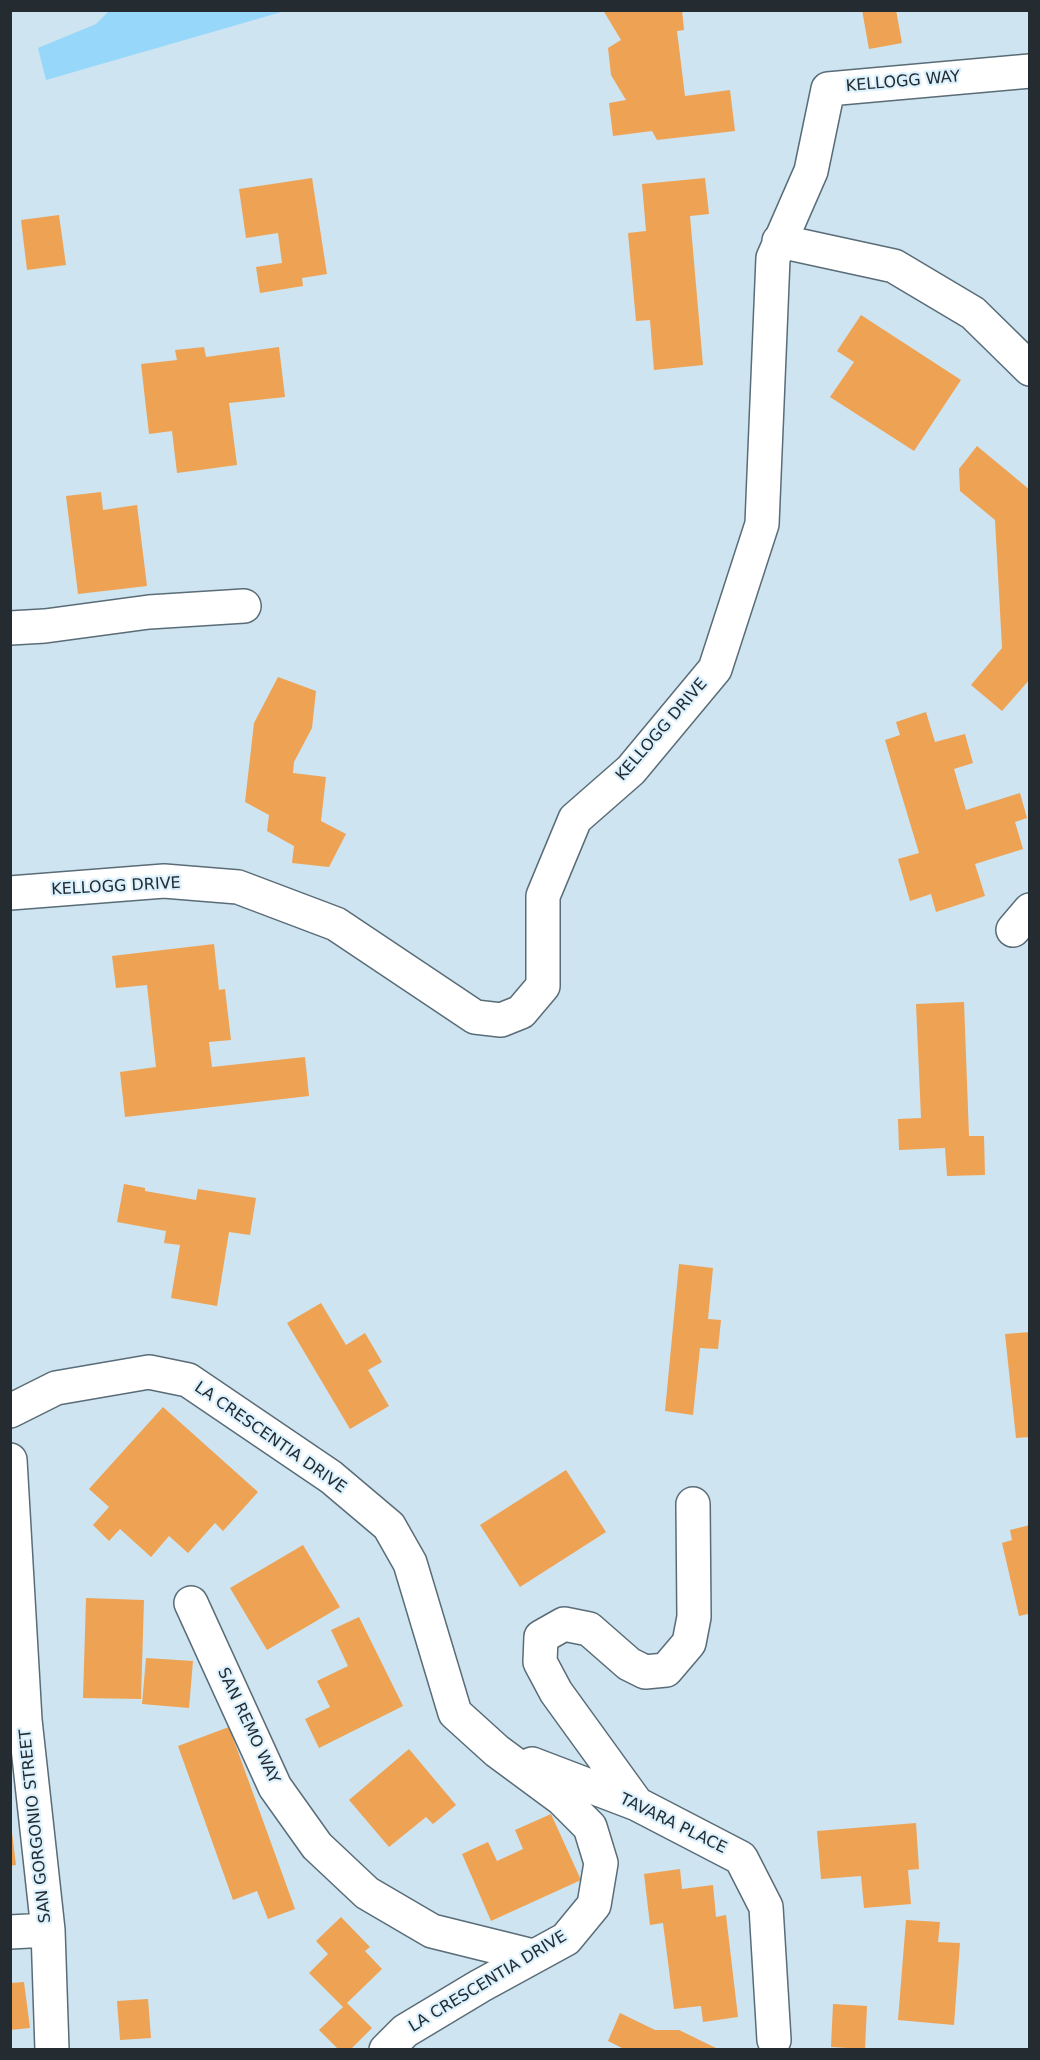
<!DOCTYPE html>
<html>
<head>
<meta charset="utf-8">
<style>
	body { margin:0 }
	#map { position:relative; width:1040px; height:2060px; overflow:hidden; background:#cee4f0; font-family:"DejaVu Sans",sans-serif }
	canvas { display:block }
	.frame { position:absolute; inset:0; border:12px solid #242c31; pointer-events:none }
</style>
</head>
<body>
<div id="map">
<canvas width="1040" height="2060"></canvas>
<div class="frame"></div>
</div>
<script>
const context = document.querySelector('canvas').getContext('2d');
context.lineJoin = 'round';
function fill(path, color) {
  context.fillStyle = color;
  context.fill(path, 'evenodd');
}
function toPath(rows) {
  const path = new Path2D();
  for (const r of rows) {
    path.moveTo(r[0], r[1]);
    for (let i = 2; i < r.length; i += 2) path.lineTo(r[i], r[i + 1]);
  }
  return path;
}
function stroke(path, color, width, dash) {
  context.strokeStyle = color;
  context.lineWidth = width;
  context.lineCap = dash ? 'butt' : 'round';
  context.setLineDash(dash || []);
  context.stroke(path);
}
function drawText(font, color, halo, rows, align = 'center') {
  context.font = font + ' "DejaVu Sans",sans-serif';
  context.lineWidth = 4.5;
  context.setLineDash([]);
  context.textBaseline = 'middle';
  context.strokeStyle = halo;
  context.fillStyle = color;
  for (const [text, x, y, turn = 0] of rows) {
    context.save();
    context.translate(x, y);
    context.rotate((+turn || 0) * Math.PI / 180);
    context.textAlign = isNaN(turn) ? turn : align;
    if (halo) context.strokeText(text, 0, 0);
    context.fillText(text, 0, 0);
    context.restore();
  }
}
const green = toPath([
	[109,11,109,10,285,11,46,80,38,48,96,24]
]);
const building = toPath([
	[603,10,682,10,684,30,677,31,685,96,730,90,735,131,657,140,652,131,613,136,609,103,626,100,611,75,608,48,621,40],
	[862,10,896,10,902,43,869,49],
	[312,178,327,274,302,278,303,286,260,293,256,267,282,263,278,233,246,238,239,189],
	[705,178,709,214,690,216,703,365,654,370,650,320,636,321,628,233,646,231,642,184],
	[59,215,66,265,27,270,21,220],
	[861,315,961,380,914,451,830,397,854,362,837,351],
	[204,347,206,357,279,347,285,397,229,403,237,465,177,473,172,431,149,434,141,364,177,360,175,350],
	[977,446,1030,490,1030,679,1002,711,971,685,1002,648,995,520,960,491,959,469],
	[101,492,103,510,137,505,147,586,78,594,66,496],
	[278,677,316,691,312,728,294,762,293,773,326,777,321,821,346,834,329,867,292,863,294,846,267,831,269,815,245,802,254,723],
	[926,712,935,742,965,734,973,763,954,769,966,810,1020,793,1027,818,1015,822,1023,849,975,864,985,896,936,912,931,894,910,901,898,859,919,853,885,740,900,735,896,722],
	[214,944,219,990,225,989,231,1040,209,1042,212,1067,305,1057,309,1096,125,1117,120,1072,156,1067,147,985,116,988,112,956],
	[964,1002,969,1136,984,1136,985,1175,947,1176,945,1148,899,1150,898,1119,921,1118,916,1004],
	[124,1184,145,1188,145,1191,196,1200,198,1189,256,1198,250,1235,229,1232,217,1306,171,1298,180,1245,164,1243,166,1231,117,1222],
	[679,1264,713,1268,708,1319,721,1320,718,1349,700,1348,693,1415,665,1411],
	[321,1303,346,1345,365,1333,382,1362,368,1370,389,1406,350,1429,287,1323],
	[1030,1332,1030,1437,1016,1438,1005,1334],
	[163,1407,258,1492,223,1531,215,1523,188,1553,169,1536,151,1557,120,1529,109,1541,93,1525,109,1507,89,1489],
	[566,1470,606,1532,520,1587,480,1525],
	[1030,1525,1030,1618,1029,1618,1028,1614,1019,1616,1002,1543,1012,1540,1010,1530],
	[303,1545,340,1607,267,1650,230,1588],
	[86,1598,144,1600,141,1699,83,1698],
	[359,1617,403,1706,319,1748,305,1719,330,1707,317,1681,348,1666,331,1630],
	[146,1658,193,1661,189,1708,142,1704],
	[229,1727,295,1909,268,1919,257,1891,233,1900,178,1746],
	[409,1749,456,1805,433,1824,426,1817,389,1847,349,1800],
	[551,1814,581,1880,491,1921,462,1854,488,1842,497,1861,523,1849,515,1830],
	[10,1816,16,1865,10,1866],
	[916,1823,919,1869,908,1870,911,1904,864,1908,861,1876,821,1879,817,1831],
	[680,1869,682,1889,713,1885,716,1917,726,1915,738,2017,703,2022,701,2006,674,2009,663,1923,650,1925,644,1874],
	[341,1917,370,1947,365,1951,382,1969,347,2003,372,2028,350,2050,339,2050,319,2030,343,2007,309,1973,328,1954,316,1941],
	[906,1920,940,1922,938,1942,960,1943,954,2025,898,2020],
	[24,1982,30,2028,10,2030,10,1983],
	[148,1999,151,2038,120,2040,117,2001],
	[833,2004,867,2006,865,2049,831,2047],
	[620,2013,655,2030,679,2030,720,2050,626,2050,608,2041]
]);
const minor = toPath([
	[779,241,894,266,973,313,1030,369],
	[10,628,45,626,149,612,244,606],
	[10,893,164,881,238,887,336,924,475,1017,501,1020,521,1012,543,986,543,896,575,819,631,770,715,669,762,524,773,258,811,171,828,89,1030,71],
	[1013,930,1030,910],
	[10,1411,56,1388,149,1372,188,1380,331,1477,389,1526,410,1563,455,1713,497,1751,562,1799,590,1827,601,1863,594,1905,566,1939,480,1986,405,2031,386,2050],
	[10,1460,25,1720,48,1930,52,2050],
	[191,1603,275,1787,317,1846,367,1893,432,1931,533,1956],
	[532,1764,637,1804,741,1858,766,1907,774,2040],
	[637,1804,556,1692,540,1662,541,1637,564,1624,589,1629,629,1664,645,1672,666,1670,689,1643,694,1617,693,1504],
	[10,1932,48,1930]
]);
const streetNames = [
	["KELLOGG WAY",903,82,-5],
	["KELLOGG DRIVE",662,730,-49],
	["KELLOGG DRIVE",116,887,-3],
	["LA CRESCENTIA DRIVE",270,1438,35],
	["SAN REMO WAY",248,1726,65],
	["TAVARA PLACE",673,1824,26],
	["SAN GORGONIO STREET",36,1826,-96],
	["LA CRESCENTIA DRIVE",488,1982,-31]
];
fill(green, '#96d7fa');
fill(building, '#eea254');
stroke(minor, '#596c77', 36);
stroke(minor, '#fff', 33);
drawText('16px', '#242c31', '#dbf1fd', streetNames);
</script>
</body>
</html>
